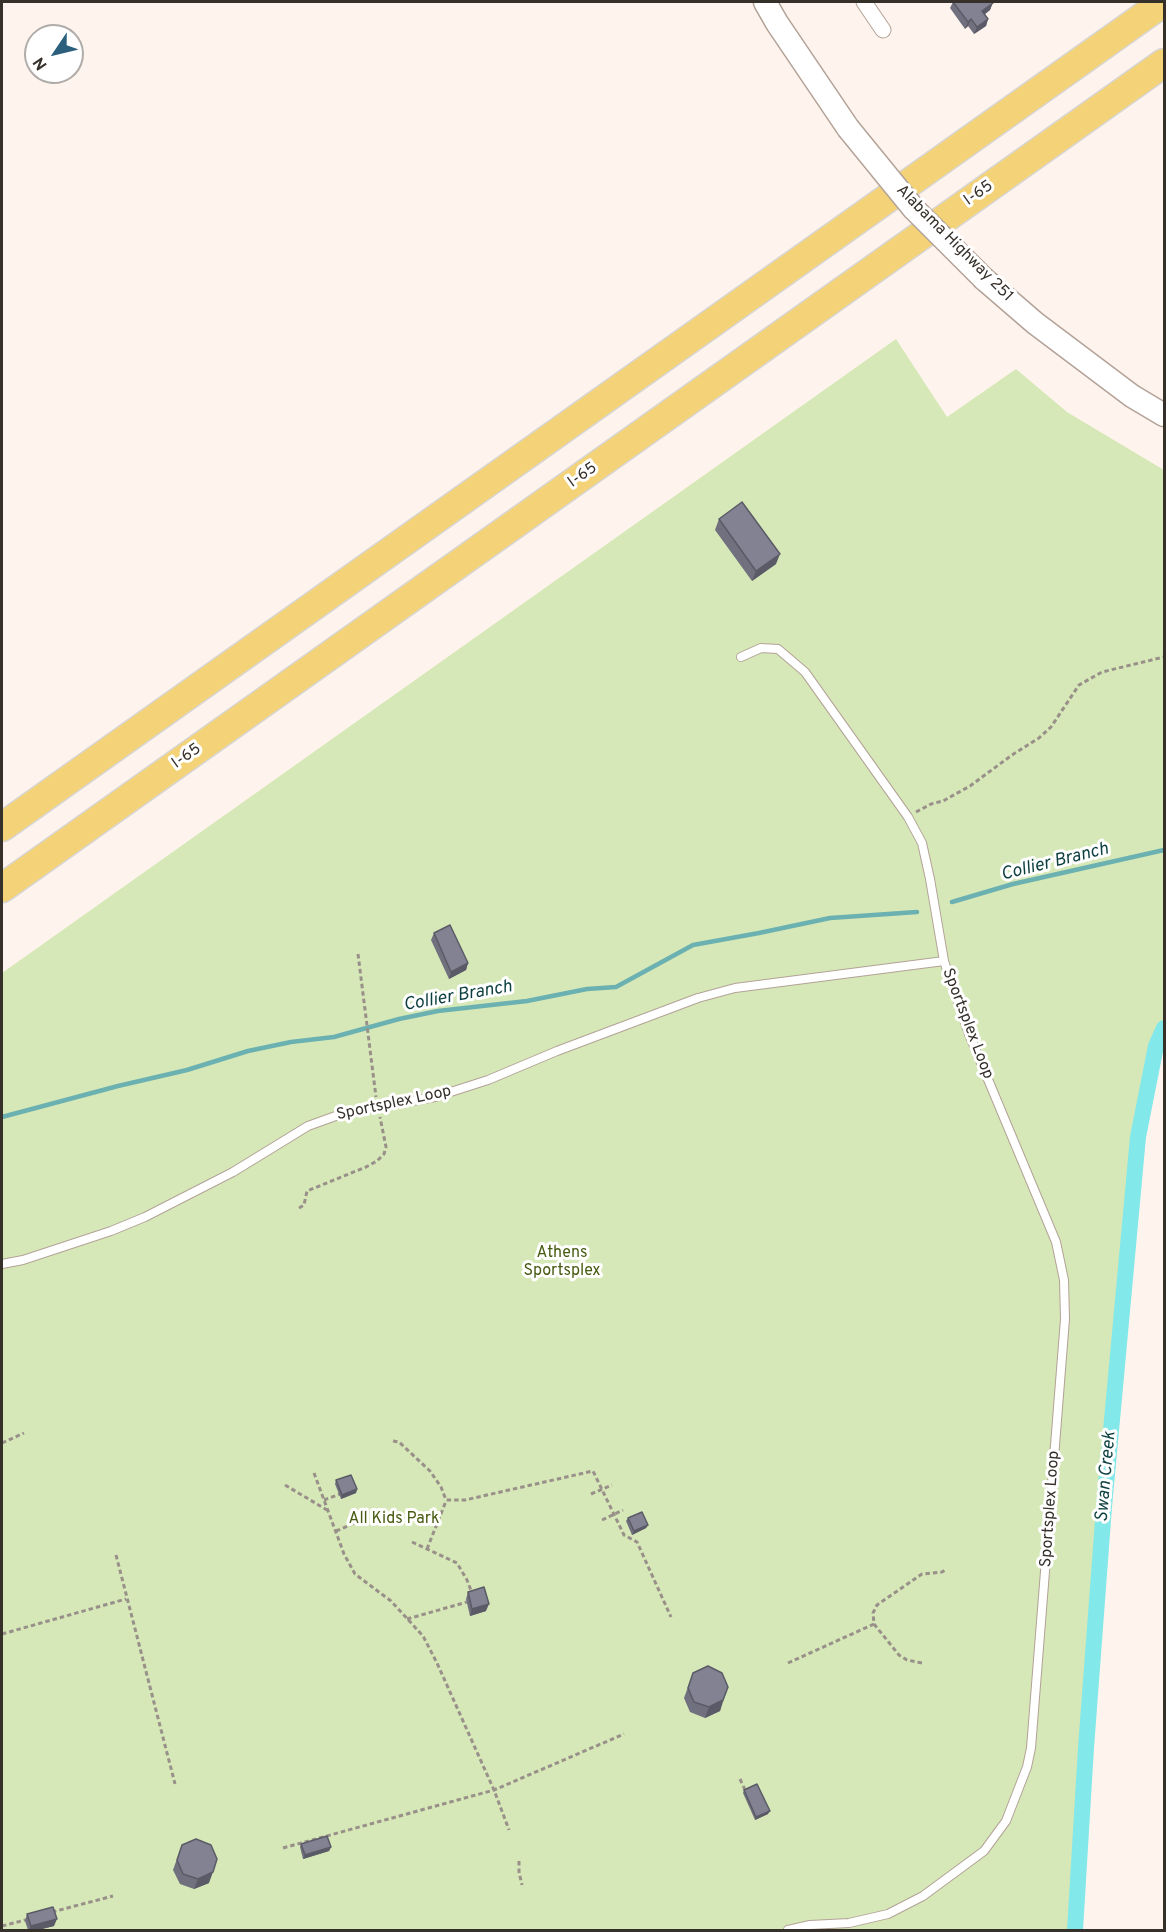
<!DOCTYPE html>
<html>
<head>
<meta charset="utf-8">
<style>
	body { margin:0 }
	#map { position:relative; width:1166px; height:1932px; overflow:hidden; background:#fff4ed; font-family:Overpass,sans-serif }
	canvas { display:block }
	.frame { position:absolute; inset:0; border:3px solid #36302b; pointer-events:none }
	.north { position:absolute; left:24px; top:24px; width:60px; height:60px; box-sizing:border-box; background:#fff; border:2px solid #afacaa; border-radius:50%; rotate:235deg; font-size:16px; font-weight:700; line-height:24px; text-align:center; color:#36302b }
	.north::after { content:''; display:block; margin:auto; width:21px; height:27px; background:#2b5f7c; clip-path:polygon(50% 0,100% 100%,50% 72%,0 100%) }
</style>
</head>
<body>
<div id="map">
<canvas width="1166" height="1932"></canvas>
<div class="frame"></div>
<div class="north">N</div>
</div>
<script>
const context = document.querySelector('canvas').getContext('2d');
context.lineJoin = 'round';
function fill(path, color) {
  context.fillStyle = color;
  context.fill(path, 'evenodd');
}
function toPath(rows) {
  const path = new Path2D();
  for (const r of rows) {
    path.moveTo(r[0], r[1]);
    for (let i = 2; i < r.length; i += 2) path.lineTo(r[i], r[i + 1]);
  }
  return path;
}
function stroke(path, color, width, dash) {
  context.strokeStyle = color;
  context.lineWidth = width;
  context.lineCap = dash ? 'butt' : 'round';
  context.setLineDash(dash || []);
  context.stroke(path);
}
function drawText(font, color, halo, rows, align = 'center') {
  context.font = font + ' Overpass,sans-serif';
  context.lineWidth = 6;
  context.setLineDash([]);
  context.textBaseline = 'middle';
  context.strokeStyle = halo;
  context.fillStyle = color;
  for (const [text, x, y, turn = 0] of rows) {
    context.save();
    context.translate(x, y);
    context.rotate((+turn || 0) * Math.PI / 180);
    context.textAlign = isNaN(turn) ? turn : align;
    if (halo) context.strokeText(text, 0, 0);
    context.fillText(text, 0, 0);
    context.restore();
  }
}
const green = toPath([
	[896,339,947,417,1016,369,1067,412,1164,470,1164,1033,1156,1056,1136,1135,1069,1930,2,1930,2,973]
]);
const stream = toPath([
	[952,902,1013,884,1164,850],
	[2,1117,118,1086,187,1070,248,1051,291,1042,334,1037,399,1019,438,1011,527,1001,587,989,616,987,693,945,759,933,830,918,917,912]
]);
const canal = toPath([
	[1075,1930,1086,1748,1104,1507,1138,1137,1156,1046,1164,1028]
]);
const path = toPath([
	[916,812,931,804,943,801,970,786,1012,755,1039,738,1051,727,1079,685,1102,672,1164,657],
	[358,954,376,1097],
	[299,1208,304,1205,307,1191,366,1167,377,1161,384,1154,386,1147,380,1117],
	[393,1441,399,1442,430,1471,441,1487,446,1500,465,1500,593,1471,624,1535,637,1542,671,1617],
	[2,1443,24,1433],
	[314,1473,344,1554,355,1574,391,1601,423,1636,437,1663,494,1790,509,1830],
	[285,1485,327,1510],
	[591,1494,612,1485],
	[324,1500,340,1494],
	[602,1520,623,1510],
	[336,1531,367,1518],
	[412,1542,457,1563,467,1580,472,1593],
	[427,1549,446,1501],
	[116,1555,175,1784],
	[407,1619,467,1602],
	[874,1624,899,1655,907,1660,922,1663],
	[2,1634,126,1599],
	[788,1663,874,1624,873,1613,877,1605,922,1574,942,1572,947,1569],
	[740,1779,746,1792],
	[283,1848,494,1790,624,1734],
	[519,1861,519,1872,522,1885],
	[52,1912,113,1896],
	[2,1926,29,1919]
]);
const service = toPath([
	[741,657,761,648,778,649,805,672,908,817,922,843,930,879,944,961,969,1034,1056,1242,1064,1280,1065,1319,1031,1748,1027,1767,1006,1821,984,1851,923,1896,888,1914,849,1923,810,1925,788,1930],
	[2,1264,23,1260,111,1231,145,1217,233,1172,308,1126,344,1113,435,1097,488,1080,557,1051,698,998,735,988,944,961]
]);
const minor = toPath([
	[864,2,883,30]
]);
const secondary = toPath([
	[765,2,777,23,848,128],
	[984,279,1035,323,1132,396,1164,415]
]);
const motorway = toPath([
	[2,827,1164,2],
	[2,888,1164,63]
]);
const secondaryBridge = toPath([
	[848,128,914,209,984,279]
]);
const wall = toPath([
	[953,2,993,2,990,10,985,14,988,19,986,26,974,34,968,26,965,29,950,8],
	[719,519,776,564,752,581,715,530],
	[434,933,468,963,466,970,449,979,431,940],
	[336,1480,357,1489,356,1493,341,1499,335,1484],
	[628,1518,648,1525,646,1528,632,1535,626,1521],
	[468,1592,486,1611,470,1616,466,1599],
	[693,1673,728,1687,720,1711,705,1718,690,1712,684,1698],
	[744,1790,768,1814,755,1820,743,1793],
	[301,1844,331,1847,329,1851,303,1859,300,1847],
	[182,1845,209,1883,194,1889,180,1884,173,1870],
	[27,1914,54,1926,38,1930,28,1930,25,1921]
]);
const shadedWall = toPath([
	[990,2,993,2,990,10,980,18,982,11],
	[971,19,968,26,965,29,968,22],
	[988,19,986,26,974,34,977,27],
	[780,554,776,564,752,581,756,571],
	[468,963,466,970,449,979,451,972],
	[357,1489,356,1493,341,1499,342,1495],
	[648,1525,646,1528,632,1535,634,1531],
	[489,1604,486,1611,470,1616,472,1609],
	[723,1700,720,1711,705,1718,709,1707],
	[770,1811,768,1814,755,1820,756,1817],
	[331,1847,329,1851,303,1859,305,1855],
	[213,1872,209,1883,194,1889,198,1879],
	[57,1919,54,1926,38,1930,29,1930,31,1926]
]);
const building = toPath([
	[953,2,992,2,993,3,982,11,988,19,977,27,971,19,968,22,953,2],
	[742,502,780,554,756,571,719,519,742,502],
	[450,925,468,963,451,972,434,933,450,925],
	[351,1475,357,1489,342,1495,336,1480,351,1475],
	[642,1512,648,1525,634,1531,628,1518,642,1512],
	[484,1587,489,1604,472,1609,468,1592,484,1587],
	[708,1666,722,1673,728,1687,723,1700,709,1707,694,1702,688,1688,693,1673,708,1666],
	[757,1784,770,1811,756,1817,744,1790,757,1784],
	[327,1836,331,1847,305,1855,301,1844,327,1836],
	[196,1839,211,1845,217,1859,213,1872,198,1879,183,1874,177,1860,182,1845,196,1839],
	[53,1907,57,1919,31,1926,27,1914,53,1907]
]);
const streetNames = [
	["I-65",979,194,-35],
	["Alabama Highway 251",954,244,45],
	["I-65",583,476,-35],
	["I-65",187,757,-35],
	["Sportsplex Loop",967,1024,69],
	["Sportsplex Loop",394,1104,-12],
	["Sportsplex Loop",1051,1509,-86]
];
const parkNames = [
	["Athens",562,1254],
	["Sportsplex",562,1272],
	["All Kids Park",394,1520]
];
const waterNames = [
	["Collier Branch",1055,863,-14],
	["Collier Branch",458,997,-10],
	["Swan Creek",1107,1477,-85]
];
fill(green, '#d6e8b7');
stroke(stream, '#6bb1b1', 4.5);
stroke(canal, '#82e8ea', 16);
stroke(service, '#b3a297', 10);
stroke(minor, '#b3a297', 17);
stroke(secondary, '#b3a297', 25);
stroke(motorway, '#d7d6d5', 31);
stroke(path, '#99908a', 3, [4.5, 3]);
stroke(service, '#fff', 8);
stroke(minor, '#fff', 15);
stroke(secondary, '#fff', 22);
stroke(motorway, '#f4d378', 28);
stroke(secondaryBridge, '#b3a297', 25, []);
stroke(secondaryBridge, '#fff', 22);
fill(wall, '#70707e');
fill(shadedWall, '#5b5b67');
fill(building, '#828293');
stroke(building, '#5b5b67', 1.5);
drawText('16px', '#36302b', '#fff', streetNames);
drawText('16px', '#475b11', '#fff', parkNames);
drawText('italic 18px', '#0e3f40', '#fff', waterNames);
</script>
</body>
</html>
